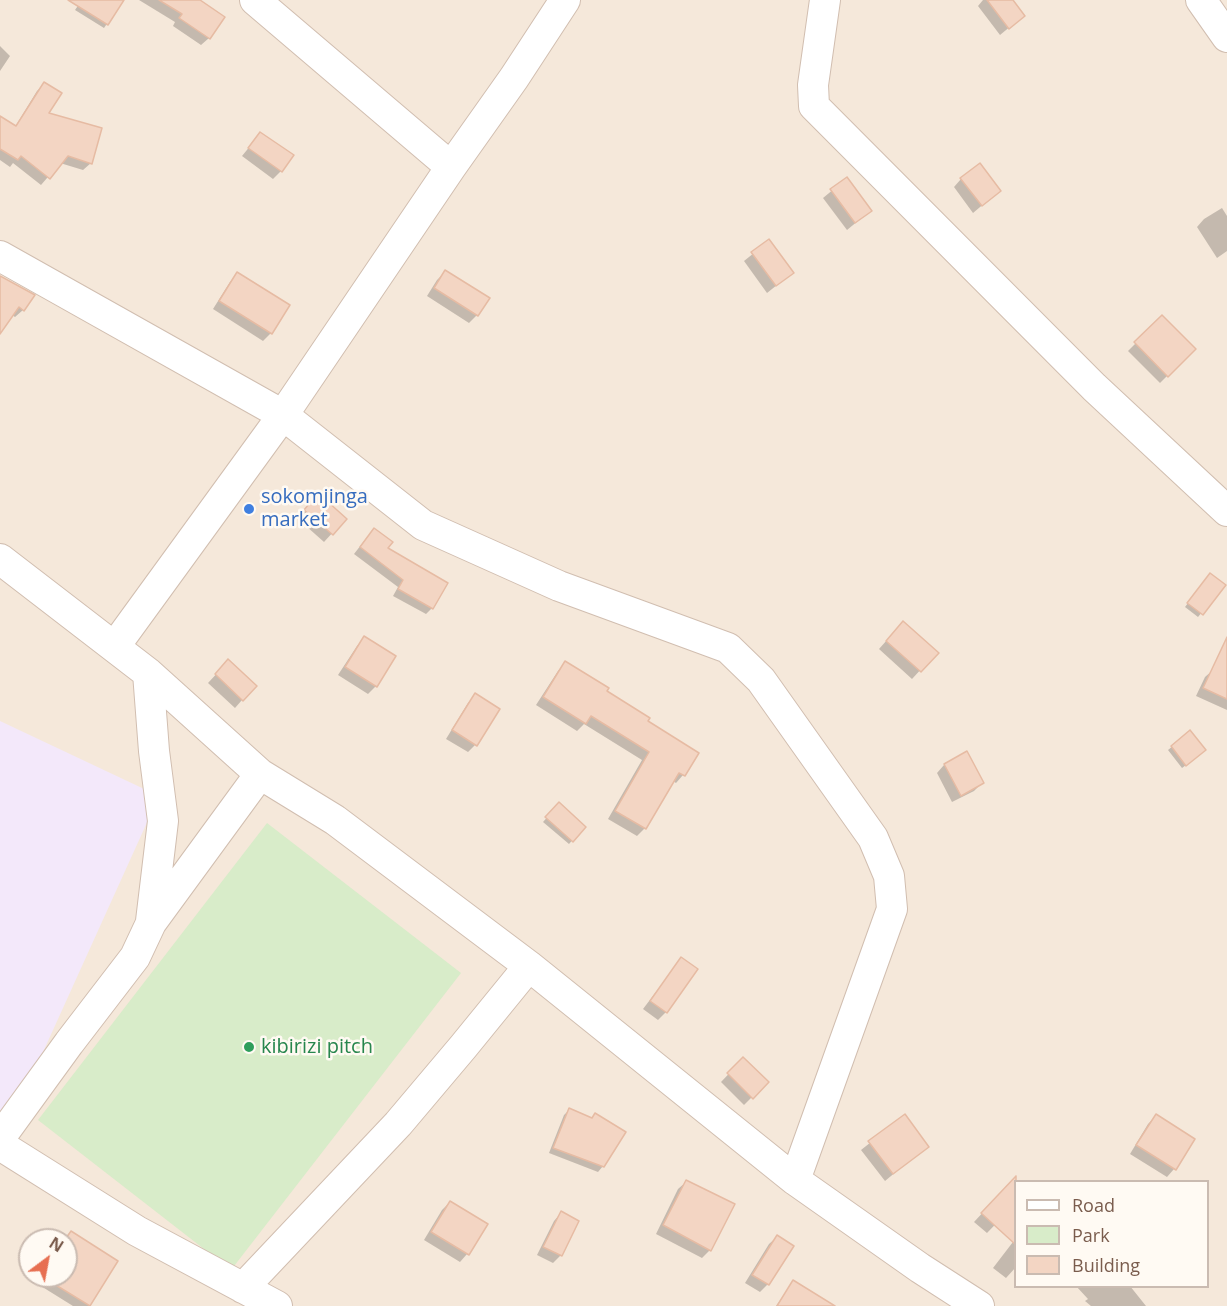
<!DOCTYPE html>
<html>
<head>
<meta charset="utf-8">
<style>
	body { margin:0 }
	#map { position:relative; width:1227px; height:1306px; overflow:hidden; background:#fdf6ec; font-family:"Open Sans",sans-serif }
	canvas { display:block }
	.legend { position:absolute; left:1014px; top:1180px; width:195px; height:108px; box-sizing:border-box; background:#fffaf3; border:2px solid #cabbb1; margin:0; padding:8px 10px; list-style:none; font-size:18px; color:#7a5c4d }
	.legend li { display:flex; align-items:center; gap:12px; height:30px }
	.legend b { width:30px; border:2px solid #cabbb1 }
	.north { position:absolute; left:18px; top:1228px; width:60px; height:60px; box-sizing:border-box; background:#fffaf3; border:2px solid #cabbb1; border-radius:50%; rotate:32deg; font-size:16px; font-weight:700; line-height:24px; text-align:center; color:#7a5c4d }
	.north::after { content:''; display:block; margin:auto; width:21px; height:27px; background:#e76f51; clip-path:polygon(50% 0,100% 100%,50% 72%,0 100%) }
</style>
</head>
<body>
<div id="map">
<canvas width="1227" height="1306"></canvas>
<ul class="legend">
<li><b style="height:8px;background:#fff"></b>Road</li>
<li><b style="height:16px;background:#d8ecc9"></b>Park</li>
<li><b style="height:16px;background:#f3d5c3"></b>Building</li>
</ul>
<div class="north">N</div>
</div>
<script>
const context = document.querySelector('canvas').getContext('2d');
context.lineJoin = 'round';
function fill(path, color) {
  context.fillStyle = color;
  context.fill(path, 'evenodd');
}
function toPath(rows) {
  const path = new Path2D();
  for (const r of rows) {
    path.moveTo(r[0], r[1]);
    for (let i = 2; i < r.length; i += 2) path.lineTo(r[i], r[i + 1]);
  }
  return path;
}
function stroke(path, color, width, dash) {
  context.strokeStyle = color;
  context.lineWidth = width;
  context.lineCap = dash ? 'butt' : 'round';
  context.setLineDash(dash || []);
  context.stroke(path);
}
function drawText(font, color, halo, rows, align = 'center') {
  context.font = font + ' "Open Sans",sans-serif';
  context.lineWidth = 5;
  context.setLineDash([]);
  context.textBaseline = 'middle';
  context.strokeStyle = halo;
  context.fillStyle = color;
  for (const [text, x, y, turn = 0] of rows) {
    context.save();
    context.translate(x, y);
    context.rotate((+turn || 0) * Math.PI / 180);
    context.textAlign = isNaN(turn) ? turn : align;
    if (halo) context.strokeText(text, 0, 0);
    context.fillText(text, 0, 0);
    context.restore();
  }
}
const residential = toPath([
	[0,0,1227,0,1227,1306,0,1306],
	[1016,1182,1208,1182,1208,1286,1016,1286],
	[30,1240,66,1240,66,1276,30,1276]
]);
const education = toPath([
	[0,721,159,796,10,1125,0,1120]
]);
const green = toPath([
	[267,823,461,973,231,1270,38,1120]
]);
const shadow = toPath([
	[82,0,123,0,104,28,75,10],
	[139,0,198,0,209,38,201,45,173,26,175,22],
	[983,0,1011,0,1023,16,1000,35,978,6],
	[0,46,10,56,0,71],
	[44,84,47,114,91,163,83,170,60,163,41,185,13,163,10,167,0,160,0,117,15,127,37,91],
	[260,134,281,171,273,179,242,156],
	[846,179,870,211,847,230,823,198],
	[961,179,999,191,973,213,954,187],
	[1222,208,1227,216,1227,251,1217,258,1197,227,1204,219],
	[769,241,792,273,767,293,744,261],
	[445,272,477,315,469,323,427,296,437,280],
	[237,274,271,333,263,341,213,309,230,282],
	[0,276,23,310,15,317,0,306],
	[1162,317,1194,349,1160,383,1128,351],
	[311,503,345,519,324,542,297,518],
	[368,536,386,549,432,608,426,614,393,596,398,587,354,554],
	[1207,578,1224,585,1198,617,1185,607],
	[895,631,936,653,912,679,879,649],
	[364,638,394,657,376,686,368,694,338,675,357,646],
	[565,663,646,721,683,775,676,783,673,781,645,828,637,836,608,819,642,760,584,724,577,731,536,705,558,671],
	[221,669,242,700,235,708,208,683],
	[1213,670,1227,676,1227,710,1196,696,1205,677],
	[476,695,475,745,468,752,446,739,468,703],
	[1190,732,1201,754,1182,768,1168,750],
	[966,753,982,783,974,791,952,802,937,773,944,765],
	[559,804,584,827,569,844,543,822],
	[681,959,666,1012,658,1020,643,1009],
	[743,1059,767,1082,744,1105,721,1082],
	[569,1110,603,1166,598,1172,549,1153,564,1115],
	[904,1116,927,1146,885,1181,861,1150],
	[1156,1116,1174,1169,1167,1177,1130,1154,1148,1124],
	[686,1182,710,1250,702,1258,656,1234,678,1189],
	[1000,1194,1016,1203,987,1233,974,1222],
	[450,1202,486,1225,467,1254,460,1262,424,1240,442,1210],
	[561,1213,561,1255,553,1263,537,1255,554,1221],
	[70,1232,116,1261,89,1306,73,1306,36,1283,40,1276,66,1276,66,1240,63,1240],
	[777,1237,792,1246,768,1284,760,1292,745,1283,769,1244],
	[1016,1238,1016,1267,1006,1278,993,1268],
	[793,1282,824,1306,776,1306],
	[1076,1286,1130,1286,1146,1306,1091,1306,1085,1301,1088,1299]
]);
const building = toPath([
	[68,0,124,0,108,25,68,0],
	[159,0,200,0,225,17,210,39,179,18,182,14,159,0],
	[987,0,1013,0,1025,16,1009,29,987,0],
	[44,82,62,93,49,113,102,128,92,164,68,156,50,179,21,156,18,160,0,149,0,116,16,126,44,82],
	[260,132,294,155,282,172,248,148,260,132],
	[980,163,1001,191,982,206,960,178,980,163],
	[847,177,872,211,855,223,830,189,847,177],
	[769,239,794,273,776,286,751,252,769,239],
	[445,270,490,298,478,316,434,288,445,270],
	[237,272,290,305,272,334,219,301,237,272],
	[0,276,35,295,24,311,19,307,0,334,0,276],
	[1162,315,1196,349,1168,377,1134,342,1162,315],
	[318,493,347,519,333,535,304,510,318,493],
	[374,528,393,542,388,548,448,583,433,609,398,589,403,580,360,547,374,528],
	[1210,573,1226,585,1203,615,1187,603,1210,573],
	[903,621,939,653,921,672,886,641,903,621],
	[364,636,396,656,377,687,345,667,364,636],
	[1227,637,1227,699,1203,688,1227,637],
	[228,659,257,686,243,701,215,674,228,659],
	[565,661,609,688,607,691,650,718,648,721,699,753,685,776,679,773,646,829,615,811,649,752,591,716,586,724,543,697,565,661],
	[475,693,500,709,477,746,452,730,475,693],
	[1190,730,1206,750,1186,766,1171,746,1190,730],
	[967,751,984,783,961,796,944,764,967,751],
	[559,802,586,827,573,842,545,817,559,802],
	[681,957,698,969,667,1013,650,1001,681,957],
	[743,1057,769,1082,753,1099,727,1073,743,1057],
	[569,1108,592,1118,595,1113,626,1132,604,1167,553,1148,569,1108],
	[905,1114,929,1147,893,1174,868,1141,905,1114],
	[1156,1114,1195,1139,1176,1170,1136,1145,1156,1114],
	[1016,1176,1016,1245,981,1213,1016,1176],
	[686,1180,735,1204,711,1251,663,1225,686,1180],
	[450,1201,488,1224,469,1255,431,1232,450,1201],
	[561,1211,579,1221,562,1256,543,1247,561,1211],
	[71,1231,118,1261,90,1306,41,1276,66,1276,65,1240,71,1231],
	[777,1235,794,1246,769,1285,752,1275,777,1235],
	[793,1280,835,1306,777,1306,793,1280]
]);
const minor = toPath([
	[255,0,451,167],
	[825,0,813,85,814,106,1094,387,1227,511],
	[1201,0,1227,37],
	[0,256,283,415,423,525,559,586,728,648,761,680,873,838,889,876,892,909,795,1180],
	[0,559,148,673,260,774,335,820,529,966,795,1180,920,1268,979,1306],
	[115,646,283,415,451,167,514,78,565,0],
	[148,673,154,751,163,821,151,921],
	[0,1138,69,1043,135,957,151,923,260,774],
	[0,1145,137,1231,277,1306],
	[243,1288,398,1124,463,1047,529,966]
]);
const markers = [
	[249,509,6,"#3f7fe0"],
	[249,1047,6,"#2e9e5b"]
];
const shopNames = [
	["sokomjinga",261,497],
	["market",261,520]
];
const leisureNames = [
	["kibirizi pitch",261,1047]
];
fill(residential, '#f5e8da');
fill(education, '#f3e8fa');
fill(green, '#d8ecc9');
fill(shadow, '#0003');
fill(building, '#f3d5c3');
stroke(building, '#e6bba3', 1.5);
stroke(minor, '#d1beb0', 32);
stroke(minor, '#fff', 30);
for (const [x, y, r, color] of markers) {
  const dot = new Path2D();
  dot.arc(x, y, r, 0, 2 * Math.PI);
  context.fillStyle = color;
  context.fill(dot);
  stroke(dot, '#fffaf3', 2);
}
drawText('20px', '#366cbe', '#fffaf3', shopNames, 'left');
drawText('20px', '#27864d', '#fffaf3', leisureNames, 'left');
</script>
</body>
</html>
